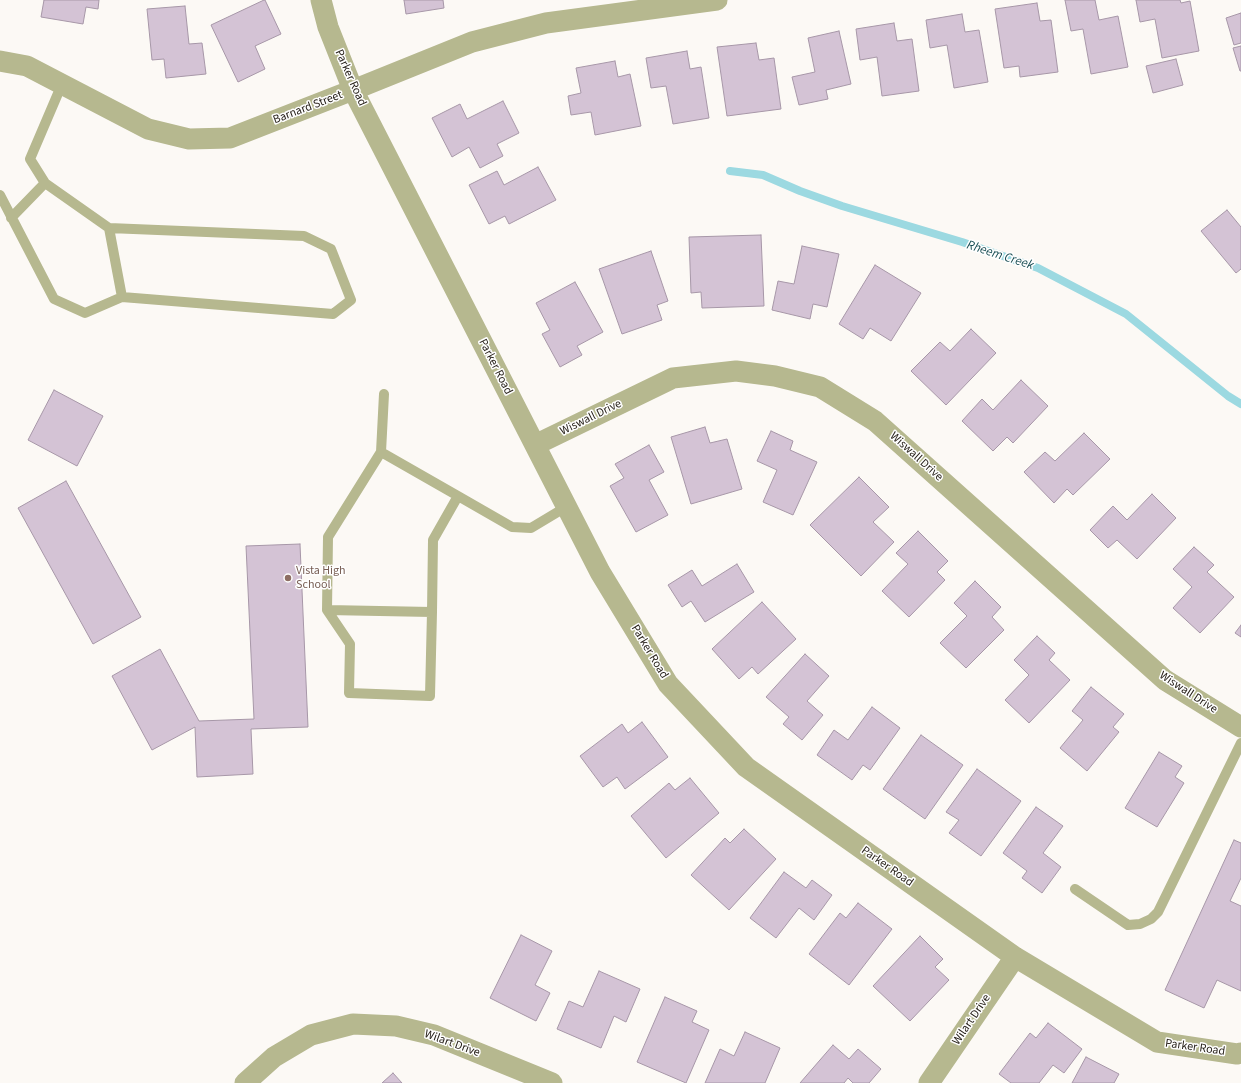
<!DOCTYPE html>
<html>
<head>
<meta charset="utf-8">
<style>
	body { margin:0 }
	canvas { display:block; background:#fcf9f5 }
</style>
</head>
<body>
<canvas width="1241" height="1083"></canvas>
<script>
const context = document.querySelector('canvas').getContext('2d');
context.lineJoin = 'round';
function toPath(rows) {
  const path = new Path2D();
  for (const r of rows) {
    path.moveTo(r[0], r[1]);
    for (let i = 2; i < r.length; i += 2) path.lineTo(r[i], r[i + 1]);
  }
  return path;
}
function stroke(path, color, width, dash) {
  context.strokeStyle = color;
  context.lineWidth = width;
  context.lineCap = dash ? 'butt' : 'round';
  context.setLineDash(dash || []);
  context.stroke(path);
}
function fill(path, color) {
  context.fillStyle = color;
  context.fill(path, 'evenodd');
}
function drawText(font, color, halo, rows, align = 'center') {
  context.font = font + ' "Source Sans 3",sans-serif';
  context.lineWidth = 3;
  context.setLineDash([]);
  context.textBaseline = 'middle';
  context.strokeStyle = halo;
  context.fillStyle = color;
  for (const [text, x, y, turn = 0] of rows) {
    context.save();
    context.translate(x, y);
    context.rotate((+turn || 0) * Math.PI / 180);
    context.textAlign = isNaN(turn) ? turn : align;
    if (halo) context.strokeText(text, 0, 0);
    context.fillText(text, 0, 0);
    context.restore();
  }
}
const stream = toPath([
	[730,171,763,175,800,191,842,206,962,242,1038,268,1126,314,1228,396,1241,404]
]);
const building = toPath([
	[44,0,99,0,98,9,86,7,83,24,41,17,44,0],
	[264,0,265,0,281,34,255,46,265,69,238,82,211,25,264,0],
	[404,0,443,0,444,8,406,14,404,0],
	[1065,0,1095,0,1099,20,1118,16,1128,67,1091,74,1083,29,1071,31,1065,0],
	[1136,0,1180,0,1181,3,1190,1,1199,51,1162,58,1155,19,1140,22,1136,0],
	[1037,3,1040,21,1051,20,1058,72,1020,77,1019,66,1004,68,995,9,1037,3],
	[185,6,189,44,202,43,206,74,166,78,164,59,152,60,147,9,185,6],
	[1241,13,1241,43,1234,45,1226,18,1241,13],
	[962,14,965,32,979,30,988,82,954,88,947,45,930,48,926,20,962,14],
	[894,23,897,41,912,39,919,91,882,96,877,57,860,60,856,29,894,23],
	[839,31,851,84,826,90,828,99,799,105,792,77,815,72,808,38,839,31],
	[756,43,759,60,774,58,781,109,727,116,717,47,756,43],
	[1241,46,1241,71,1240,71,1233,48,1241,46],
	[687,51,690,69,701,67,709,118,673,124,666,86,651,88,646,58,687,51],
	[1176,59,1183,85,1153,93,1146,66,1176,59],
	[615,61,618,77,630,74,641,126,595,135,591,112,571,115,568,96,581,93,576,68,615,61],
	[503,101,519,133,497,144,503,156,480,168,469,147,452,157,432,118,460,104,467,119,503,101],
	[538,167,556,200,509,224,505,216,489,224,469,185,497,171,504,185,538,167],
	[1227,210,1241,227,1241,269,1236,273,1201,231,1227,210],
	[761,235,764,306,702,308,701,292,691,293,689,237,761,235],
	[802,246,839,254,827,307,813,304,810,319,772,310,778,281,794,284,802,246],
	[651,251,668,301,657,305,662,320,622,334,599,269,651,251],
	[875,265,921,293,891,341,870,328,863,339,839,324,875,265],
	[575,282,603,332,577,346,582,355,560,367,542,334,550,330,536,303,575,282],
	[971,329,996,353,946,405,911,371,940,342,950,351,971,329],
	[1021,380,1048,406,1013,443,1007,437,993,451,962,421,982,399,993,410,1021,380],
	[54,390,103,416,77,466,28,440,54,390],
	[705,427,710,443,727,439,742,489,691,504,671,437,705,427],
	[771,431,793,441,790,450,817,462,793,515,763,502,777,470,757,461,771,431],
	[1084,433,1110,459,1073,495,1067,489,1054,503,1024,472,1045,452,1055,461,1084,433],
	[649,445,664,472,649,480,668,515,636,532,610,486,624,478,615,464,649,445],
	[859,477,889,507,873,522,894,542,861,576,810,525,859,477],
	[66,481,141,617,93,644,18,508,66,481],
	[1152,494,1176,518,1137,559,1117,540,1108,548,1090,530,1113,506,1127,520,1152,494],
	[918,531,948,561,937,572,945,580,909,617,882,591,908,564,896,553,918,531],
	[300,544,308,727,251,729,253,774,197,777,195,727,152,750,112,676,160,649,199,721,254,719,246,546,300,544],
	[1194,547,1214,565,1207,572,1234,597,1200,633,1173,608,1192,587,1173,569,1194,547],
	[737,564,754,592,705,622,691,601,682,607,668,585,692,570,702,586,737,564],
	[975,581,1001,607,992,617,1004,630,966,668,940,643,967,616,954,603,975,581],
	[762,602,796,639,758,674,752,667,739,679,712,649,762,602],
	[1241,625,1241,637,1235,633,1241,625],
	[1037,636,1055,653,1049,660,1070,680,1029,723,1005,700,1029,675,1014,660,1037,636],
	[805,654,829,676,807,701,823,715,802,740,783,724,789,717,766,697,805,654],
	[1091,687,1124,714,1113,727,1119,732,1087,771,1060,748,1083,720,1072,711,1091,687],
	[872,707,900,728,870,770,863,765,852,780,817,755,834,730,848,740,872,707],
	[642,722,668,757,625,789,617,777,603,787,580,756,622,724,628,733,642,722],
	[921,735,963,765,925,819,883,789,921,735],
	[1159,752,1182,766,1175,777,1184,783,1157,827,1125,808,1159,752],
	[977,769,1021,801,981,856,949,833,959,820,946,812,977,769],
	[690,778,719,813,666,858,631,816,669,783,675,790,690,778],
	[1036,807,1063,826,1043,853,1061,867,1042,893,1022,878,1027,871,1003,853,1036,807],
	[744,829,776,859,729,910,691,875,725,838,730,843,744,829],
	[1234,840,1241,843,1241,878,1230,901,1241,906,1241,991,1217,980,1204,1008,1165,990,1234,840],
	[784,872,806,888,812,880,832,895,814,920,799,908,776,938,750,918,784,872],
	[858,903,892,929,849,985,809,954,840,913,846,918,858,903],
	[521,935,552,951,535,985,550,993,536,1021,490,998,521,935],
	[920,936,943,959,935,967,949,980,910,1021,873,986,920,936],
	[599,971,640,989,626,1022,614,1016,601,1048,557,1029,569,1001,583,1007,599,971],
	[665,997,697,1011,692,1022,709,1030,686,1083,637,1062,665,997],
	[1048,1023,1082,1049,1064,1073,1053,1065,1039,1083,1011,1083,999,1074,1030,1033,1036,1038,1048,1023],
	[745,1032,780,1048,765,1083,705,1083,720,1049,734,1056,745,1032],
	[833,1045,849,1059,858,1049,881,1069,869,1083,853,1083,848,1078,844,1083,800,1083,833,1045],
	[1086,1057,1119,1074,1114,1083,1072,1083,1086,1057],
	[393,1073,402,1083,382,1083,393,1073]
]);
const service = toPath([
	[0,195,54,299,85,313,122,297,333,314,351,300,331,249,304,236,109,228,45,183,30,159,62,84],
	[11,218,45,183],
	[109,228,122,297],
	[381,452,384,394],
	[458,496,433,540,432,612,327,610,328,537,381,452,458,496,512,527,531,528,566,507],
	[327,610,350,644,349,693,430,696,432,612],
	[1075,889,1128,925,1140,924,1151,919,1158,912,1241,743]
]);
const minor = toPath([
	[321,0,328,27,353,90,600,572,668,684,746,767,1015,957,1157,1042,1237,1054,1241,1053],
	[0,61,27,66,148,129,189,139,230,138,353,90,472,42,546,23,717,0],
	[535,445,673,378,736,371,775,376,820,387,875,421,1165,680,1241,727],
	[245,1083,274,1057,311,1035,353,1024,396,1026,434,1035,552,1083],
	[929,1083,1015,957]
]);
const markers = [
	[288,578,4,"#8d6e63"]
];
const streetNames = [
	["Parker Road",350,78,66],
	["Barnard Street",308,108,-21],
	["Parker Road",495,367,63],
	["Wiswall Drive",591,418,-26],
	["Wiswall Drive",916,457,42],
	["Parker Road",649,652,59],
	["Wiswall Drive",1188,693,33],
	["Parker Road",887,867,35],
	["Wilart Drive",972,1020,-56],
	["Wilart Drive",452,1044,20],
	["Parker Road",1195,1048,8]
];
const educationNames = [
	["Vista High",296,571],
	["School",296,585]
];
const waterNames = [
	["Rheem Creek",1000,256,18]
];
stroke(stream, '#9cd9e1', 8);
fill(building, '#d4c3d5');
stroke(building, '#a797a8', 1);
stroke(service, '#b6b88f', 10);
stroke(minor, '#b6b88f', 21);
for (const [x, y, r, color] of markers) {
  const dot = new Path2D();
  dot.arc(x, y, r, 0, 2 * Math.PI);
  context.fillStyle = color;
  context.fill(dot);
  stroke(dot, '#fff', 1.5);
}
drawText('12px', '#28221b', '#fff', streetNames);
drawText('12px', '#785e54', '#fff', educationNames, 'left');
drawText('italic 13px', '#164b51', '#fff', waterNames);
</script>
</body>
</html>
